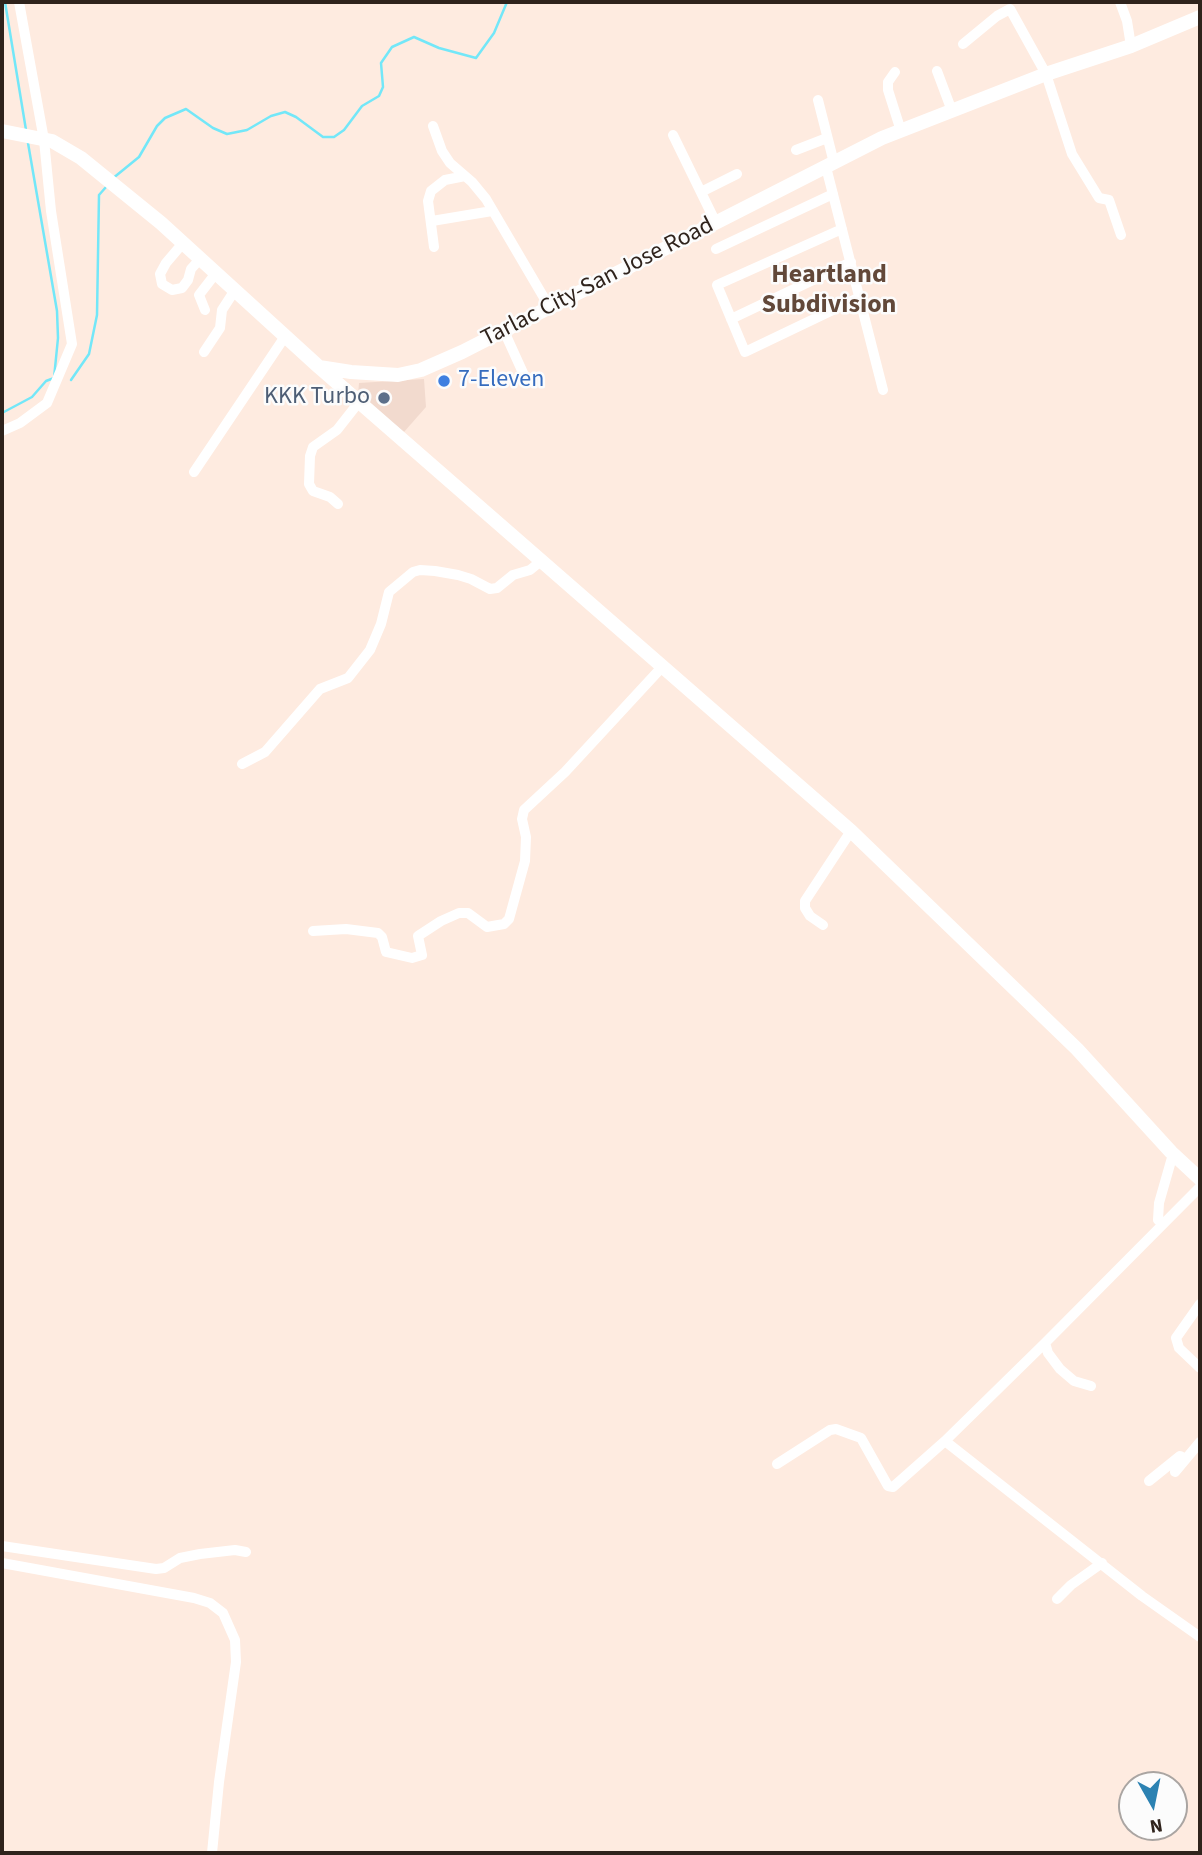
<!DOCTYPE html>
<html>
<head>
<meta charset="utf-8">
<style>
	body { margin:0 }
	#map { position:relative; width:1202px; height:1855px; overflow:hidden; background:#feebe0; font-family:"Source Sans 3",sans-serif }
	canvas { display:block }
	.frame { position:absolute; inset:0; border:4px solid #2f231c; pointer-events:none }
	.north { position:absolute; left:1118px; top:1771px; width:70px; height:70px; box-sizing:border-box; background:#fcfcfc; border:2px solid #aaa5a2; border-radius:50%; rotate:171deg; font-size:19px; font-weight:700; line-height:28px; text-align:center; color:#2f231c }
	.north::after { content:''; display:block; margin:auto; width:24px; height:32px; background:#2c82b2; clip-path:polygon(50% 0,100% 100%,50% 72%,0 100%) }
</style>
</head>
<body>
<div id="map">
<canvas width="1202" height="1855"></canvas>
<div class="frame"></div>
<div class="north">N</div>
</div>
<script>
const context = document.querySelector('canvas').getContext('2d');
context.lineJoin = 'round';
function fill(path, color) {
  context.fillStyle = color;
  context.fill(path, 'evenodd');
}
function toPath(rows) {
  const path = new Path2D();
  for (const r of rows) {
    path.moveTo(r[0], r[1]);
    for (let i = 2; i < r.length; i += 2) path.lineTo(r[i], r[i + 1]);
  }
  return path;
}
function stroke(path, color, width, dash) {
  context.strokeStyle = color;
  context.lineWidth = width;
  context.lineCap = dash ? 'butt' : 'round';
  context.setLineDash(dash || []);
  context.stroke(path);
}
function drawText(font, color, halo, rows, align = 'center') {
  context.font = font + ' "Source Sans 3",sans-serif';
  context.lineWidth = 5;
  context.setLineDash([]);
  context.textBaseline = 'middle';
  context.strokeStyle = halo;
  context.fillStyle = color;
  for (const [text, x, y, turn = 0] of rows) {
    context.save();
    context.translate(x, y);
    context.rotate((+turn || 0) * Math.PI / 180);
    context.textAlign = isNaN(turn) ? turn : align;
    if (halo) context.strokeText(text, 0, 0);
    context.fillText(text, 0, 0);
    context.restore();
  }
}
const built = toPath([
	[424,379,426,407,404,432,358,395,359,383]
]);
const stream = toPath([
	[5,2,26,130],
	[112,179,139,157,157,126,165,118,186,109,213,128,227,134,247,130,271,116,285,112,296,117,323,137,334,137,344,130,362,106,379,96,383,87,381,63,392,47,414,37,439,48,476,58,494,33,507,2],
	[71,380,89,354,97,315,99,195,106,187],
	[2,413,32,397,46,381,54,378,58,338,57,311,28,143]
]);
const street = toPath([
	[1120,2,1127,21,1131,46],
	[963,44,997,16,1010,9,1046,74,1072,154,1099,198,1109,200,1121,235],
	[937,71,952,111],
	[895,72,888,82,888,90,901,131],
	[818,100,834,163],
	[433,126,442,151,450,163,472,182,486,199,550,308],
	[673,135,716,223],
	[796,150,827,138],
	[826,167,883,390],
	[701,192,737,174],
	[432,221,492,211],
	[842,229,717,285,745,352,860,297],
	[183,243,166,263,160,274,162,284,172,290,182,288,188,280,191,269,200,259],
	[434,247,428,201,431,191,445,180,465,176],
	[716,249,833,194],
	[205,310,199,295,216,273],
	[731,319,851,262],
	[504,331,524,375],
	[204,352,220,328,222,310,235,290],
	[2,431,20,423,47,403,72,344,51,211,44,140,19,2],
	[194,472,286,335],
	[338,504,330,497,313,491,309,484,310,456,313,447,337,430,359,402],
	[242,764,265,752,320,689,348,678,370,650,381,624,389,592,413,572,420,570,435,571,458,575,471,579,490,589,497,588,513,575,530,570,541,561],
	[823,925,810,916,805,908,805,901,851,831],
	[313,931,346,929,378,933,382,937,386,952,412,958,422,955,418,936,441,921,459,913,468,913,487,927,504,924,509,919,525,861,526,837,522,819,524,810,565,772,663,666],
	[1158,1220,1159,1203,1173,1154],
	[1200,1304,1176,1338,1179,1348,1200,1368],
	[1045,1343,1048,1353,1060,1369,1074,1381,1091,1386],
	[945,1441,1045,1343,1200,1187],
	[777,1464,830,1430,836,1429,861,1438,888,1486,893,1487,945,1441,1142,1596,1200,1637],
	[1175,1472,1200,1442],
	[1149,1481,1180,1456,1186,1459],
	[2,1546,156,1569,164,1568,180,1558,200,1554,235,1550,246,1552],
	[2,1563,194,1598,210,1603,223,1613,235,1640,236,1662,219,1782,212,1853],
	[1057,1599,1071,1585,1102,1563]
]);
const secondary = toPath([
	[2,131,52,141,81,158,161,223,319,367,351,372,398,375,421,370,462,352,882,138,1046,74,1131,46,1200,17],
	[319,367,851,831,1077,1049,1171,1152,1200,1179]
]);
const markers = [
	[444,381,7,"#3f7fe0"],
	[384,398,7,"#5c6f8a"]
];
const streetNames = [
	["Tarlac City-San Jose Road",598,283,-27]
];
const shopNames = [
	["7-Eleven",458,381]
];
const serviceNames = [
	["KKK Turbo",370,398]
];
const neighbourhoodNames = [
	["Heartland",829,276],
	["Subdivision",829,306]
];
fill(built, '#f2dace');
stroke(stream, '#73e7f8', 2.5);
stroke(street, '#fff', 10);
stroke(secondary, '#fff', 14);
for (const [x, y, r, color] of markers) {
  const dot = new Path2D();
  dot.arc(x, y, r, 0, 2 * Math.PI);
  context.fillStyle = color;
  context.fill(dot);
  stroke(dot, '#fcfcfc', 2.5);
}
drawText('24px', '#2f231c', '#fcfcfc', streetNames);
drawText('24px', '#366cbe', '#fcfcfc', shopNames, 'left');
drawText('24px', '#4e5e75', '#fcfcfc', serviceNames, 'right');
drawText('bold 26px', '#624839', '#fcfcfc', neighbourhoodNames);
</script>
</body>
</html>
